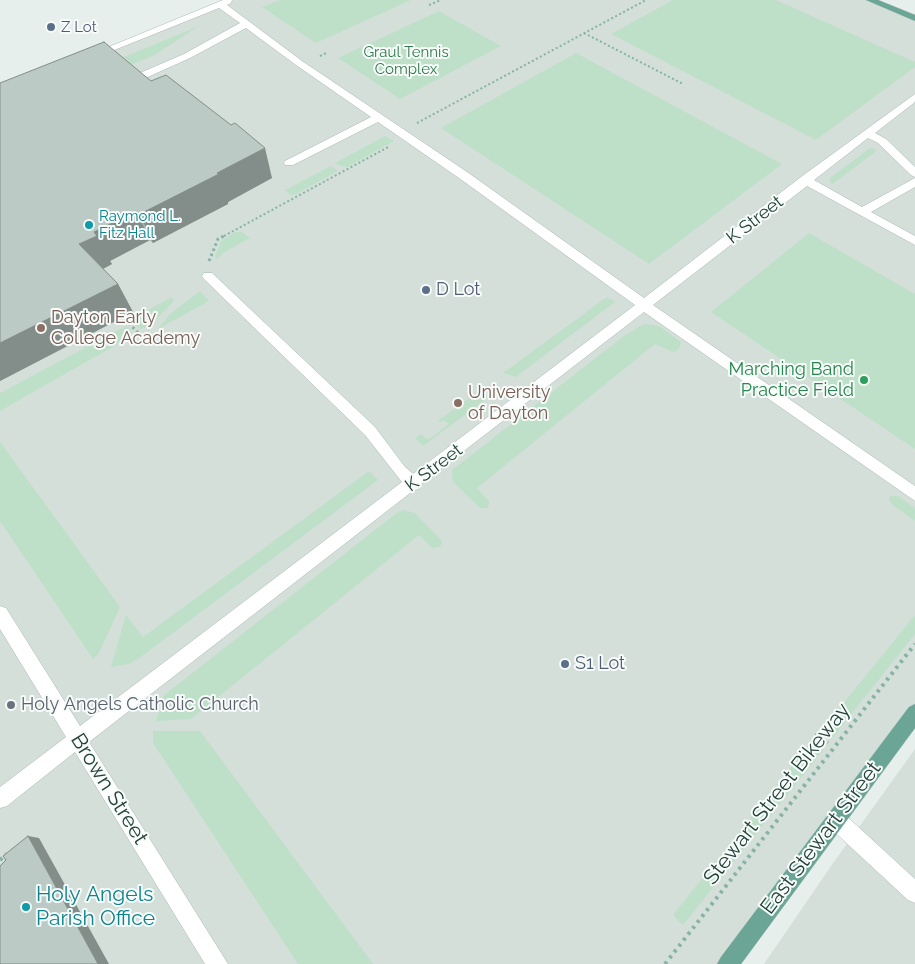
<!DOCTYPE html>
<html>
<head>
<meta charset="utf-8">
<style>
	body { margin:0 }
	canvas { display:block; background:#e6efeb }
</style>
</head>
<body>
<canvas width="915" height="964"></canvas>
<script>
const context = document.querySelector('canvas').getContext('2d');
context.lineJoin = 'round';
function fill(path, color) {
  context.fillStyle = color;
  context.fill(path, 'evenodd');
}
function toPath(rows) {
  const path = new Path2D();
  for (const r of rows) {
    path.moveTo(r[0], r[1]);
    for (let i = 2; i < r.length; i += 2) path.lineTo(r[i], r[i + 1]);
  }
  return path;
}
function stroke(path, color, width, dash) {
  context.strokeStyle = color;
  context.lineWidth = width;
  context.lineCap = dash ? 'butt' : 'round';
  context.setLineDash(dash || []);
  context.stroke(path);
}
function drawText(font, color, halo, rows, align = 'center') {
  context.font = font + ' Raleway,sans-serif';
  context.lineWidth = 4;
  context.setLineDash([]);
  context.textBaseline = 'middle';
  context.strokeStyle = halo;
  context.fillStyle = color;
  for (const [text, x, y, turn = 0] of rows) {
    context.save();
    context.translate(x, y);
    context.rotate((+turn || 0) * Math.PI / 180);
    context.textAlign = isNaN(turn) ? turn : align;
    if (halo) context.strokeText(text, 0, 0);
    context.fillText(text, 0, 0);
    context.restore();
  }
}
const built = toPath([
	[229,0,870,0,915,18,915,713,728,964,0,964,0,93],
	[915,749,915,964,764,964,831,866]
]);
const green = toPath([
	[280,0,411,0,316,43,262,7],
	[673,0,776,0,915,62,915,67,816,140,611,34],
	[439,11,501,46,400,99,338,58],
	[199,26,153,56,116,71,0,108],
	[576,53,782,164,649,264,441,128],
	[385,136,394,141,347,167,341,166,335,163],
	[870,148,876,149,874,153,831,185,830,178],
	[331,166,338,171,296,194,291,195,285,190],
	[235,232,242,232,250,238,221,254,222,255,217,259,215,257,221,241],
	[809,233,915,294,915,449,711,312],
	[200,291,209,301,158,329,170,314],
	[172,297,174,301,150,326,140,329,130,320],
	[607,297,615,302,562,342,516,377,503,373],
	[644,324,659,326,681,342,680,347,677,351,673,352,655,344,477,488,489,501,488,508,480,508,453,482,452,470,625,335],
	[126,326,130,328,132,336,0,411,0,393],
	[482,389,487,396,486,399,423,446,415,438,421,434,427,439,431,438,449,424,444,420,440,422,438,421],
	[0,442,120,607,99,653,93,659,0,521],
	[369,471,378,480,138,659,129,664,111,667,126,615,143,637],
	[890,496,898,496,915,508,915,521,893,505,889,499],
	[404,510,415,513,441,540,442,544,439,547,432,548,419,535,191,719,156,721,158,714,167,704,163,696,398,512],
	[915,615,915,634,831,740,821,731],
	[153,731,200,731,373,964,298,964,157,749,153,743],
	[814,738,824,749,683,925,673,915]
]);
const pathFar2 = toPath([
	[429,5,441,0],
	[584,33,683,84],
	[320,56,328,52],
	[417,123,646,0],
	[224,236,390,146]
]);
const pathFar1 = toPath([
	[209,261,218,239,226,235],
	[125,319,140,335]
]);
const path = toPath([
	[816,733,828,743],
	[0,860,7,854],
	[665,964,915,644]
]);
const minor = toPath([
	[223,0,232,0,231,3,227,5,302,61,467,172,644,298,801,177,915,94,915,102,875,133,886,139,915,167,915,177,911,175,878,143,868,138,814,180,862,207,915,178,915,187,871,212,915,236,915,245,807,186,653,305,915,486,915,501,644,312,421,484,419,489,414,490,89,742,228,964,205,964,75,752,7,806,0,808,0,787,66,737,0,629,0,606,6,608,80,726,402,482,365,435,204,279,202,276,204,273,212,273,375,427,405,467,413,474,635,305,459,178,378,122,293,165,285,165,284,163,285,161,371,117,296,65,246,28,190,58,141,80,133,80,133,76,184,54,240,23,219,8,97,57,94,58,89,55,223,0],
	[835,809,842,812,915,879,915,903,908,900,828,826,825,819,828,812,835,809]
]);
const major = toPath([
	[866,0,878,0,915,15,915,21,866,0],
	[915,704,915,728,741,964,717,964,721,957,909,707,915,704]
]);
const wall = toPath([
	[151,81,272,178,228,202,228,204,170,234,153,243,150,240,110,261,112,264,103,269,118,284,133,312,0,381,0,83]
]);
const shadedWall = toPath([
	[265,148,272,178,228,202,228,204,153,243,140,214],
	[136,211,150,240,110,261,112,264,95,273,79,244,94,232],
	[118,284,133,312,0,381,0,343],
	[28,836,39,838,109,964,98,964]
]);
const building = toPath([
	[104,42,151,81,166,75,231,125,235,123,265,148,217,173,219,174,140,214,136,211,94,232,97,236,79,244,118,284,0,343,0,83,104,42],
	[28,836,98,964,0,964,0,866,6,860,3,856,28,836]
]);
const markers = [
	[51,27,5,"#5c6f8a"],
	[89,225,5,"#0f9aa8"],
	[426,290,5,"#5c6f8a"],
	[41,328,5,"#8d6e63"],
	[864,380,5,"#2e9e5b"],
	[458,403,5,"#8d6e63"],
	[565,664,5,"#5c6f8a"],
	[11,705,5,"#6b7280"],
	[26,907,5,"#0f9aa8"]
];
const farServicenames = [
	["Z Lot",61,27]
];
const farParknames = [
	["Graul Tennis",406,52],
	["Complex",406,69]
];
const farCulturenames = [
	["Raymond L.",99,216],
	["Fitz Hall",99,233]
];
const streetNames = [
	["K Street",755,220,-38],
	["K Street",434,468,-37]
];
const serviceNames = [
	["D Lot",436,290],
	["S1 Lot",575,664]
];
const educationNames = [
	["Dayton Early",51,318],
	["College Academy",51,339],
	["University",468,393],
	["of Dayton",468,414]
];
const leisureNames = [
	["Marching Band",854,370],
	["Practice Field",854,391]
];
const worshipNames = [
	["Holy Angels Catholic Church",21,705]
];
const nearStreetnames = [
	["Brown Street",109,789,58],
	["Stewart Street Bikeway",777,794,-52],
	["East Stewart Street",821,838,-53]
];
const nearCulturenames = [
	["Holy Angels",36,895],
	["Parish Office",36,919]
];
fill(built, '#d4dfda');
fill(green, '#bfe0c8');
stroke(minor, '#a8b8b2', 1);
stroke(major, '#c2cac8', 1);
stroke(pathFar2, '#86b3a5', 2, [2, 2.5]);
stroke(pathFar1, '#86b3a5', 3, [2.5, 3]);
stroke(path, '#86b3a5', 4, [3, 4.5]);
fill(minor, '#fff');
fill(major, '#6aa596');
fill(wall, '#a1aea9');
fill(shadedWall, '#838d89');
fill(building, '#bbcac4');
stroke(building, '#838d89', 1);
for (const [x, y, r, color] of markers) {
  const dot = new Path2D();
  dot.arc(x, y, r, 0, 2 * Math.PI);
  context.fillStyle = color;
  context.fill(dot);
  stroke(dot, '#f7fbf9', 2);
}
drawText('15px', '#4e5e75', '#f7fbf9', farServicenames, 'left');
drawText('15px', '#2d7a4b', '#f7fbf9', farParknames);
drawText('15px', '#0d838f', '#f7fbf9', farCulturenames, 'left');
drawText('18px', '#24423a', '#f7fbf9', streetNames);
drawText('18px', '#4e5e75', '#f7fbf9', serviceNames, 'left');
drawText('18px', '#785e54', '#f7fbf9', educationNames, 'left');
drawText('18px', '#27864d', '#f7fbf9', leisureNames, 'right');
drawText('18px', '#5b616d', '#f7fbf9', worshipNames, 'left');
drawText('21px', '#24423a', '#f7fbf9', nearStreetnames);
drawText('21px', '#0d838f', '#f7fbf9', nearCulturenames, 'left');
</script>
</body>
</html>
